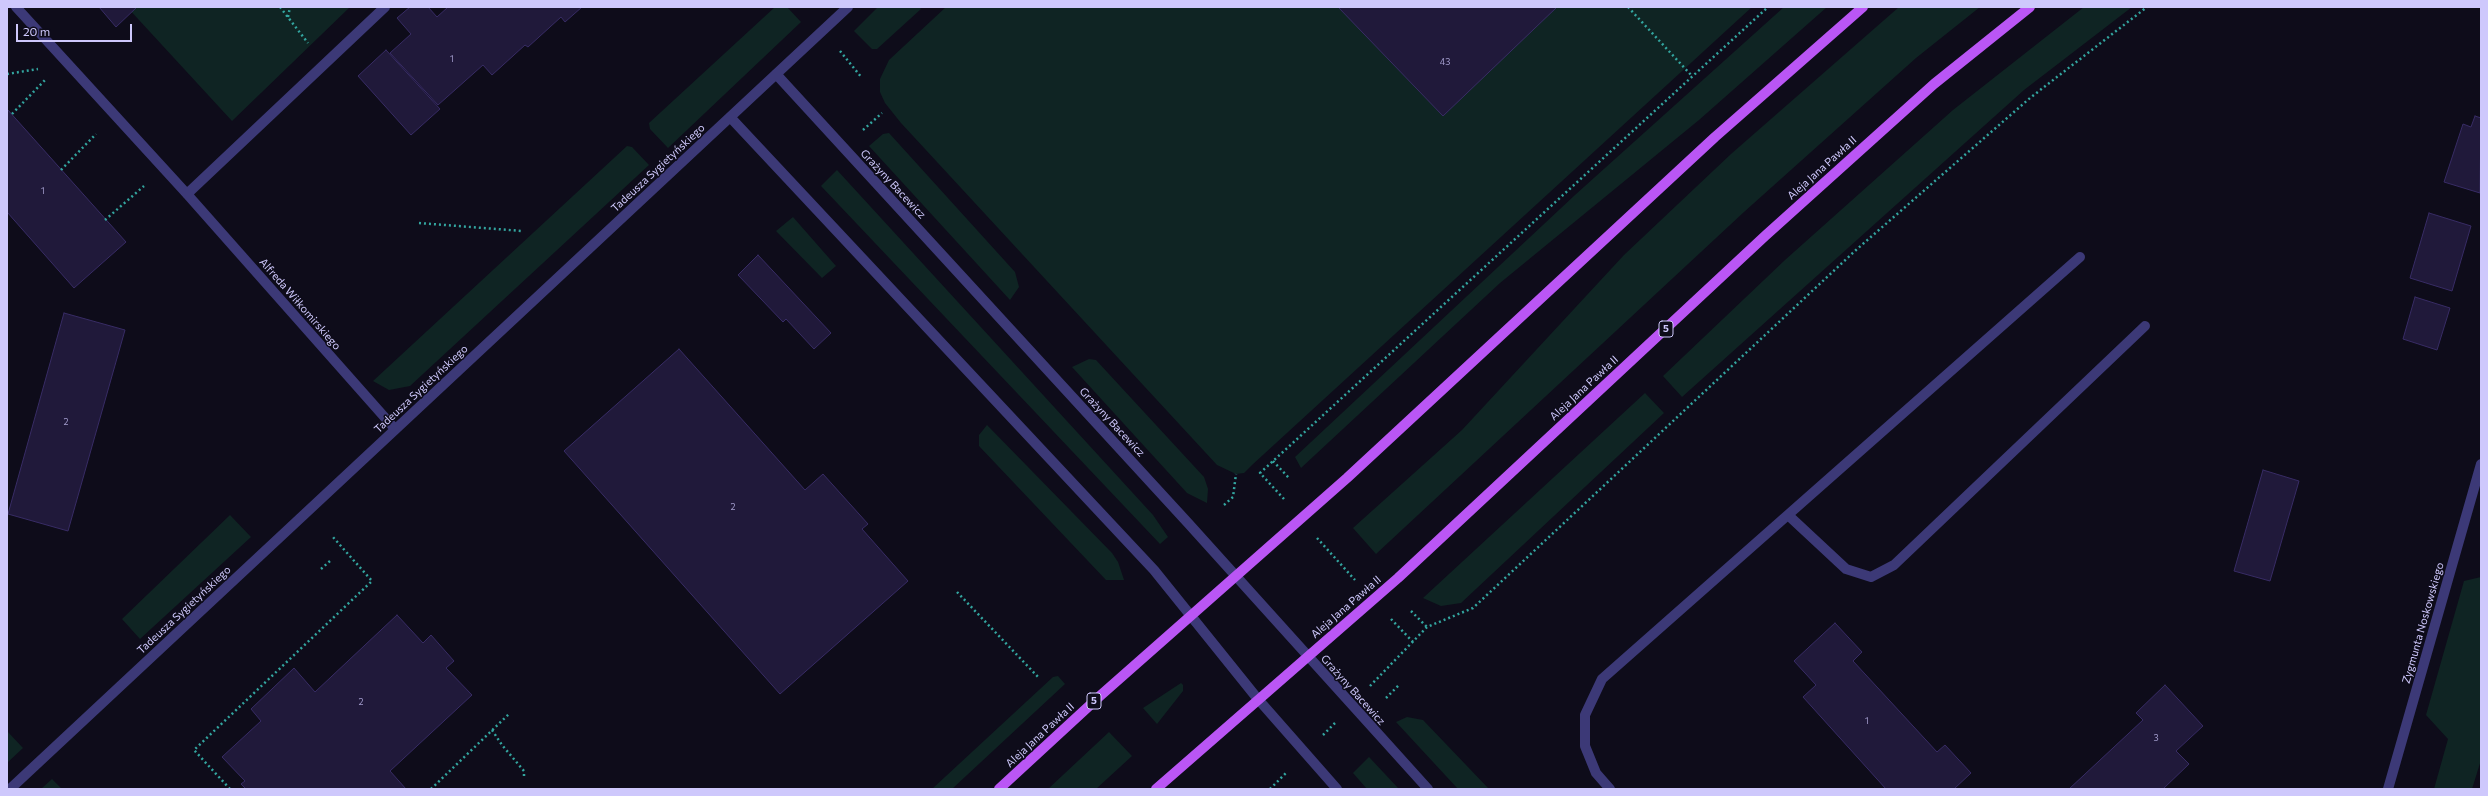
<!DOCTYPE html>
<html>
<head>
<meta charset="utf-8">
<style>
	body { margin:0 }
	#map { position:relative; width:2488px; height:796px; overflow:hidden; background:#0e0c1a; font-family:Commissioner,sans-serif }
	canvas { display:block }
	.frame { position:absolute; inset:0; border:8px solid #cec8fc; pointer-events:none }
	.scale { position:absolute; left:16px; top:24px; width:116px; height:18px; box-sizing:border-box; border:2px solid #cec8fc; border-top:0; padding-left:5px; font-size:12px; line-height:14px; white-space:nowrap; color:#cec8fc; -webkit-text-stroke:3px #0e0c1a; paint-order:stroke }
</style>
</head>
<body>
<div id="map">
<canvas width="2488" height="796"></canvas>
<div class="frame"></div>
<div class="scale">20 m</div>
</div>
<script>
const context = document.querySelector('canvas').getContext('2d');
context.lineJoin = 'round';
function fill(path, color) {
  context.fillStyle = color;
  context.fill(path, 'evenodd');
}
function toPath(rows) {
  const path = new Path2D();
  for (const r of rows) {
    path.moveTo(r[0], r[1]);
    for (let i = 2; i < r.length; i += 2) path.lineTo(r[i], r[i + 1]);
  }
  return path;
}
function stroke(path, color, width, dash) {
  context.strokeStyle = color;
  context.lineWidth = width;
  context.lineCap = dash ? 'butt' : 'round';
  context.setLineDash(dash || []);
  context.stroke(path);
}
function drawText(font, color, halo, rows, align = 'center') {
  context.font = font + ' Commissioner,sans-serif';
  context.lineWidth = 3;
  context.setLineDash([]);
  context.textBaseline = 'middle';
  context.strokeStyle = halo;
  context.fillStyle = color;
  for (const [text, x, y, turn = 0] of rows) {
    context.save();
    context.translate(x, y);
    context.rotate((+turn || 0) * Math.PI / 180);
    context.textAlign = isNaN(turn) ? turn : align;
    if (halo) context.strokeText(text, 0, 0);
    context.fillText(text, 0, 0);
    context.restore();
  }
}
const green = toPath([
	[127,7,350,7,232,121],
	[775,7,787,7,801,22,668,148,650,129,649,123],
	[878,7,919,7,921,9,877,49,872,49,854,31],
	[946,7,1752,7,1252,465,1244,473,1236,474,1217,465,901,123,885,103,880,92,880,79,889,60],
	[1784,7,1827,7,1699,120,1500,283,1301,468,1295,457,1575,195],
	[1899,7,1980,7,1916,58,1744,212,1376,554,1353,528,1462,430,1624,255,1731,154],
	[2084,7,2132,7,2024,90,1682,397,1663,376,1785,260,1953,110],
	[889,133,1015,272,1019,287,1010,300,869,146,883,134],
	[627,146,632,147,649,165,410,386,389,390,373,381],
	[837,170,1153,515,1168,537,1160,544,821,186],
	[793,217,836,266,822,278,776,231],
	[1089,359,1096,360,1204,477,1208,489,1207,503,1187,493,1072,367],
	[1645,393,1664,413,1461,603,1441,606,1423,598],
	[987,425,1112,553,1118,562,1124,580,1106,580,979,446,979,435],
	[230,515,251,537,140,639,122,619],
	[2481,577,2481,760,2472,789,2434,789,2448,739,2426,715,2464,581],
	[1058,676,1065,684,952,789,932,789,1053,677],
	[1181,683,1183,685,1183,691,1157,724,1143,708],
	[1407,717,1423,720,1489,789,1458,789,1396,722],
	[7,731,23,748,7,763],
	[1109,732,1132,756,1096,789,1048,789],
	[1369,757,1399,789,1367,789,1353,773],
	[52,779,62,789,41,789]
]);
const building = toPath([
	[99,7,137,7,116,27,99,7],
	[410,7,428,7,437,17,448,7,582,7,565,22,561,17,528,47,525,45,492,75,483,65,438,105,390,53,411,34,397,18,410,7],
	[1338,7,1557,7,1443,116,1338,7],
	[386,50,440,109,411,135,358,76,386,50],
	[7,109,126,242,74,288,7,212,7,109],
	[2475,116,2481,118,2480,193,2444,182,2463,124,2471,127,2475,116],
	[2429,213,2471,226,2452,291,2410,278,2429,213],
	[758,255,831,333,814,349,786,319,783,322,738,275,758,255],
	[2415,297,2450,308,2437,350,2403,339,2415,297],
	[64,313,125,330,68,531,8,514,64,313],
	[679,349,805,490,823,474,868,524,862,529,908,581,780,694,564,451,679,349],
	[2263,470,2299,481,2270,581,2234,571,2263,470],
	[397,615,423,643,431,635,454,661,446,668,472,695,390,771,406,789,246,789,241,784,245,781,222,757,261,721,251,709,294,668,315,692,397,615],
	[1835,623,1862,652,1853,661,1937,752,1945,745,1971,773,1954,789,1886,789,1803,697,1816,685,1794,661,1835,623],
	[2165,685,2203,726,2176,751,2189,764,2163,789,2069,789,2143,720,2136,713,2165,685]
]);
const path = toPath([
	[280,7,308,43],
	[1628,7,1692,76],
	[288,17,290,7],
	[840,51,862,78],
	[7,74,38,69],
	[12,114,46,79],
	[863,130,882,113],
	[61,170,96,134],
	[105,220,144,186],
	[419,223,522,231],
	[1273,461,1289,478],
	[1284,499,1260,473,1768,7],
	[1224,505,1233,497,1236,474],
	[1317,538,1355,580],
	[321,569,330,561],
	[957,592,1039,678],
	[1411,611,1427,627],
	[1391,619,1413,642],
	[1370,686,1427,627,1473,608,1856,250,2030,98,2147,7],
	[1386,698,1399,685],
	[492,730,502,745,524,771,524,778],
	[1323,735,1335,723],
	[230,789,194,750,372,581,332,536],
	[431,789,509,714],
	[1270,789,1287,772]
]);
const minor = toPath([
	[16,7,187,194,395,429],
	[776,74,1188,523,1428,789],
	[730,117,1154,570,1257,698,1337,789],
	[187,194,385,7],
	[1788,515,1846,569,1871,577,1894,565,2145,326],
	[10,789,848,7],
	[1610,789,1596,773,1585,746,1585,715,1602,679,2080,257],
	[2388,789,2481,464]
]);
const major = toPath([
	[999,789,1101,695,1347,478,1715,137,1863,7],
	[1156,789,1398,578,1765,236,1934,84,2030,7]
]);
const numberNames = [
	["1",452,59],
	["43",1445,62],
	["1",43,191],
	["2",66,422],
	["2",733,507],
	["2",361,702],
	["1",1867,721],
	["3",2156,738]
];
const shields = [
	[1666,329,14],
	[1094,701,14]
];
const shieldNames = [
	["5",1666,329],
	["5",1094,701]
];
const streetNames = [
	["Tadeusza Sygietyńskiego",658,168,-43],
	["Aleja Jana Pawła II",1822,168,-42],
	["Grażyny Bacewicz",893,184,47],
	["Alfreda Wiłkomirskiego",300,304,49],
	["Aleja Jana Pawła II",1584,388,-43],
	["Tadeusza Sygietyńskiego",421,389,-43],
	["Grażyny Bacewicz",1112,422,47],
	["Aleja Jana Pawła II",1346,607,-41],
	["Tadeusza Sygietyńskiego",184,610,-43],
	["Zygmunta Noskowskiego",2423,623,-74],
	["Grażyny Bacewicz",1353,690,48],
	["Aleja Jana Pawła II",1040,735,-43]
];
fill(green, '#0f2423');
fill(building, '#20193a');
stroke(building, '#382c65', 1);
stroke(path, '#33a59f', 2.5, [2, 3]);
stroke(minor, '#3c3977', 10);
stroke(major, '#ba56f5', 10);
drawText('9px', '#a29ccc', null, numberNames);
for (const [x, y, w] of shields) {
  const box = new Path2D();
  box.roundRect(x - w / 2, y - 8, w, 16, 3);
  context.fillStyle = '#0e0c1a';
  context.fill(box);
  stroke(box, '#cec8fc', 1);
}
drawText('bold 10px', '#cec8fc', null, shieldNames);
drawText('11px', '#cec8fc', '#0e0c1a', streetNames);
</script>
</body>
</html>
